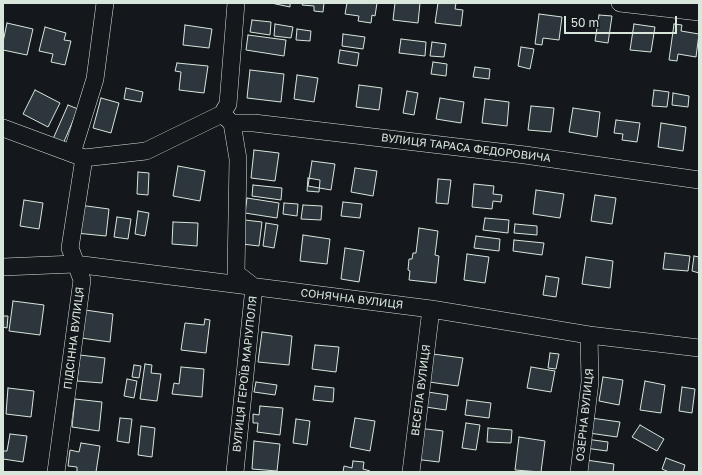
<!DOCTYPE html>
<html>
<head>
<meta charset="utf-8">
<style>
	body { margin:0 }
	#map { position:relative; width:702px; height:475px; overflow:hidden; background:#14181c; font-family:"Golos Text",sans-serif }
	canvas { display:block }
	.frame { position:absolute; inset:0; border:4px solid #d8e6dc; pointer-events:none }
	.scale { position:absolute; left:564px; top:16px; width:113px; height:18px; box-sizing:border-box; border:2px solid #d8e6dc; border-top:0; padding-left:5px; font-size:12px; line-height:14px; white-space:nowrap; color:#d8e6dc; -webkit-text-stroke:3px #14181c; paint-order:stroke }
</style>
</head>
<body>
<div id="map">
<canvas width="702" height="475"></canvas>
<div class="frame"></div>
<div class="scale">50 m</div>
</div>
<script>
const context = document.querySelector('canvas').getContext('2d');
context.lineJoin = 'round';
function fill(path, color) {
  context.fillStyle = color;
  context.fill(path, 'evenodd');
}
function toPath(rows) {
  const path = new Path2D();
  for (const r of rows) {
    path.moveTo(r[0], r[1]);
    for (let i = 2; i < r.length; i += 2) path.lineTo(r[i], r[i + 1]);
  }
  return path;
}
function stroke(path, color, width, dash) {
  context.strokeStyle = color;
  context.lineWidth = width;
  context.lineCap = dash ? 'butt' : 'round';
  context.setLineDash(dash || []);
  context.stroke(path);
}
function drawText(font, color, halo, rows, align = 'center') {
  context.font = font + ' "Golos Text",sans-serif';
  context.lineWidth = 3;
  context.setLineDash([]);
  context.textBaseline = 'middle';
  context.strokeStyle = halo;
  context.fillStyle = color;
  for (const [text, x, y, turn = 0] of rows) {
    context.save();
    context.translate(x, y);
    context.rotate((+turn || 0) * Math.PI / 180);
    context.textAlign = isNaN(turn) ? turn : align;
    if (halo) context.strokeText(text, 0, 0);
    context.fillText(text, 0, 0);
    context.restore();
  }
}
const building = toPath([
	[271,3,290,3,290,7,271,3],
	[303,3,324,3,323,12,314,11,314,6,302,5,303,3],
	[347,3,377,3,375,16,372,15,371,23,358,21,359,16,345,14,347,3],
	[395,3,420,3,418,23,393,20,395,3],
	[438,3,456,3,455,9,463,10,461,26,435,23,438,3],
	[539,14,562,17,559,40,543,38,542,45,535,44,539,14],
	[599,15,612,16,608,43,595,41,599,15],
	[252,20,271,22,270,35,250,32,252,20],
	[7,23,33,29,27,55,3,50,3,42,7,23],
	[275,24,293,27,291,38,274,36,275,24],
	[634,24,655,27,651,52,630,50,634,24],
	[674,24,682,25,681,31,699,34,696,57,678,54,677,61,669,60,674,24],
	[185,25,212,29,209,48,183,45,185,25],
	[45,27,66,33,64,40,71,41,65,65,51,62,53,54,39,51,45,27],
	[297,29,311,31,310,41,296,40,297,29],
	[343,34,365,37,363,49,342,46,343,34],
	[248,35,286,40,284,56,246,50,248,35],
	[401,39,426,42,425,56,399,53,401,39],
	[432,42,446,44,444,57,430,56,432,42],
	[521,47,534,49,530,69,518,66,521,47],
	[340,50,359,53,357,66,338,63,340,50],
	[433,62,447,64,446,76,431,74,433,62],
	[177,63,208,66,204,93,179,90,181,72,175,71,177,63],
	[475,67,490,69,489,79,473,77,475,67],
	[250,70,284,74,281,102,247,98,250,70],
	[297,75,318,78,314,102,294,99,297,75],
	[359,85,382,88,379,110,356,107,359,85],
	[126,88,143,92,141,102,124,99,126,88],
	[35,90,60,103,48,127,23,114,35,90],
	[654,90,669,92,667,107,652,106,654,90],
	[407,91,418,93,414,115,403,113,407,91],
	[673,93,689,96,688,107,672,105,673,93],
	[101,98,119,103,111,133,93,128,101,98],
	[440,98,464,102,461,123,436,119,440,98],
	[485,99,509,102,507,126,482,123,485,99],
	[68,105,78,109,63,144,53,139,68,105],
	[531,106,554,108,551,132,528,130,531,106],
	[573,108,600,112,597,137,569,132,573,108],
	[616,120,640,123,637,142,622,140,623,134,614,133,616,120],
	[661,123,686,127,683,151,658,147,661,123],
	[254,150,279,153,275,181,251,178,254,150],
	[312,161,335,164,331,190,308,186,312,161],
	[178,166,205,171,200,201,173,196,178,166],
	[355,168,377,171,373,196,351,192,355,168],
	[138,172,149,173,148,195,137,194,138,172],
	[308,178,320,180,319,192,307,191,308,178],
	[438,179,451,180,448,204,436,203,438,179],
	[474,184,494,186,493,194,502,195,501,202,493,201,492,209,472,207,474,184],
	[253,185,282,188,281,200,252,196,253,185],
	[536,190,564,194,560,218,533,214,536,190],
	[595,195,616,198,612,224,591,221,595,195],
	[247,198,279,203,277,218,245,213,247,198],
	[24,200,43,203,39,229,20,226,24,200],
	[343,202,362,204,360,218,341,216,343,202],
	[284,203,298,204,297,216,283,214,284,203],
	[79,205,109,209,106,236,76,233,79,205],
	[303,205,322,206,321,220,301,219,303,205],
	[138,211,149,213,145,236,135,234,138,211],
	[117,217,131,219,128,239,114,237,117,217],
	[485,218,509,220,508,233,483,230,485,218],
	[245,220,262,222,259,246,242,244,245,220],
	[173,222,198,223,197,246,172,244,173,222],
	[266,223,278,225,274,248,263,246,266,223],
	[515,224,537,226,537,235,514,233,515,224],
	[419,228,438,231,435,255,439,256,436,283,409,280,410,271,408,270,409,259,412,259,413,253,416,253,419,228],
	[303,235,330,239,327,264,300,261,303,235],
	[476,236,500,239,499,251,474,248,476,236],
	[514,240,544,243,542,255,513,251,514,240],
	[345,248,364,251,359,282,341,279,345,248],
	[665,253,690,256,688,271,663,269,665,253],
	[467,254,489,257,485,283,464,280,467,254],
	[694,256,699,257,699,273,692,271,694,256],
	[586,257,613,261,610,288,582,284,586,257],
	[546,276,559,278,556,297,543,295,546,276],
	[13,301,44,305,40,335,9,331,13,301],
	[85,310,113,314,110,342,81,338,85,310],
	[3,316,8,316,7,328,3,327,3,316],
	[205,319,210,320,206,353,181,350,185,323,204,325,205,319],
	[262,332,292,336,289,365,258,362,262,332],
	[315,345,339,347,336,372,312,369,315,345],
	[550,353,559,354,556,369,548,368,550,353],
	[433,354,463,358,458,386,429,382,433,354],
	[80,355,105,358,102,383,77,381,80,355],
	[145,364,152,365,151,373,161,374,157,401,140,399,145,364],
	[134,365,141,366,139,378,132,377,134,365],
	[181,367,204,369,202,397,172,394,174,383,179,384,181,367],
	[531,367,555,371,551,392,527,388,531,367],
	[603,377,623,380,619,405,599,401,603,377],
	[127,379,137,381,134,398,124,396,127,379],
	[645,381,665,385,661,413,640,410,645,381],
	[256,382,277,385,275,395,254,392,256,382],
	[315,386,334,388,333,402,313,400,315,386],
	[682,387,695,389,692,413,679,411,682,387],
	[8,388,34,391,31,417,6,414,8,388],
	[421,391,448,395,446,410,419,406,421,391],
	[75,399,102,402,99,431,72,427,75,399],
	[467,400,491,403,489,418,465,415,467,400],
	[260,406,283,408,280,435,257,432,258,423,253,423,253,414,259,415,260,406],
	[120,418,132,419,129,443,117,441,120,418],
	[355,418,375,421,370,451,350,447,355,418],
	[591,418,620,422,617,437,589,433,591,418],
	[296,419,310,421,307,445,293,443,296,419],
	[466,423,480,425,476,450,462,448,466,423],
	[640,425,664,439,657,451,632,437,640,425],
	[141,426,155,428,152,457,138,455,141,426],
	[418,428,443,431,439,462,414,459,418,428],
	[488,428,512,430,511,443,487,442,488,428],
	[10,434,27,436,23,462,3,459,3,451,7,451,10,434],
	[519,437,545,441,541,472,515,470,519,437],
	[586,439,608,442,607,451,585,448,586,439],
	[254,441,280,444,277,471,252,469,254,441],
	[81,443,100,446,96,472,77,472,77,467,68,466,70,450,79,452,81,443],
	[666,458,685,465,683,472,669,472,662,469,666,458],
	[586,460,614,464,613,472,585,472,586,460],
	[353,461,364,462,363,469,370,471,370,472,343,472,344,466,352,468,353,461]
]);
const minor = toPath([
	[620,3,699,12],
	[232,123,254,123,525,155,699,180],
	[3,128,84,158,146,151,222,114],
	[72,153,95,79,105,3],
	[3,267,75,264,431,309,589,335,699,348],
	[56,472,82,280,70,248,84,158],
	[235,472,254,287,236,273,238,159,232,123,222,114,228,104,236,3],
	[411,472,431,309],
	[579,472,590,382,589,335]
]);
const streetNames = [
	["ВУЛИЦЯ ТАРАСА ФЕДОРОВИЧА",466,148,7],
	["СОНЯЧНА ВУЛИЦЯ",352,299,7],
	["ПІДСІННА ВУЛИЦЯ",74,338,-83],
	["ВУЛИЦЯ ГЕРОЇВ МАРІУПОЛЯ",245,374,-84],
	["ВЕСЕЛА ВУЛИЦЯ",421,390,-83],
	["ОЗЕРНА ВУЛИЦЯ",585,415,-84]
];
fill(building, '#2c363c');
stroke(building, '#d8e6dc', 1);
stroke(minor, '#d8e6dc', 18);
stroke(minor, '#14181c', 17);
drawText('11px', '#d8e6dc', '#14181c', streetNames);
</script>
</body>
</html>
